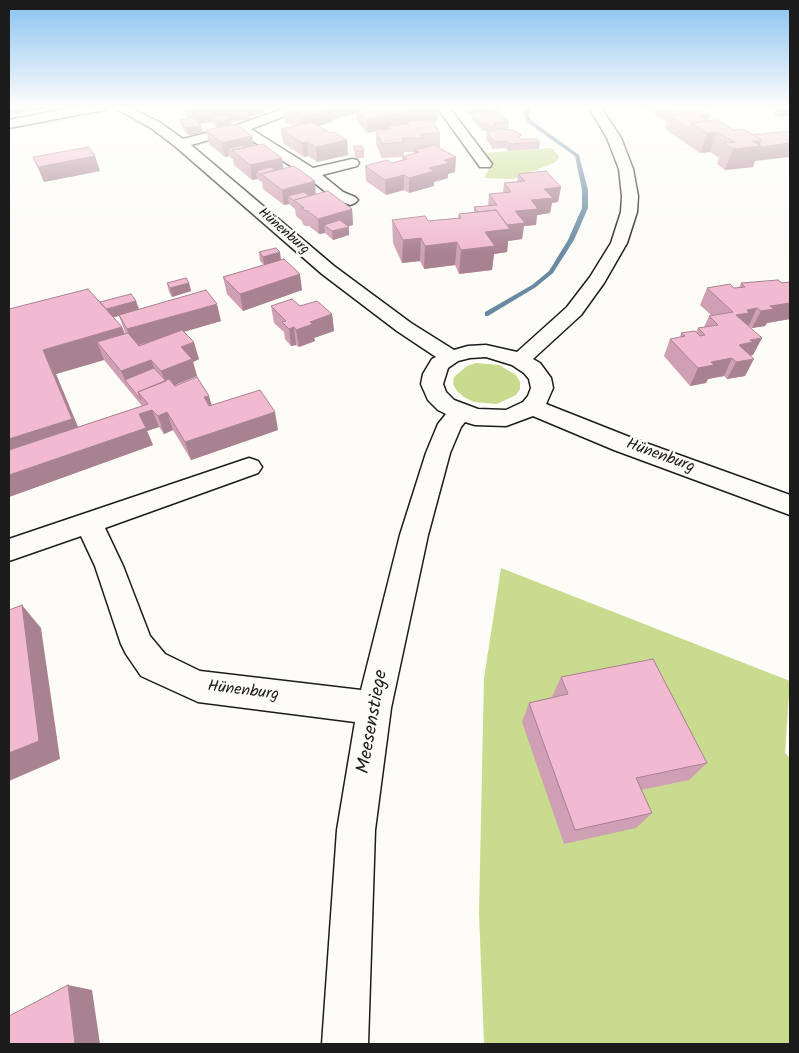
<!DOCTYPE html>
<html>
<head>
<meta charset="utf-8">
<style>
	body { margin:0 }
	#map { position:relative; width:799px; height:1053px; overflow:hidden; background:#fdfcf7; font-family:Kalam,sans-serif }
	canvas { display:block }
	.frame { position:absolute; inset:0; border:10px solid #1c1c1c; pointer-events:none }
</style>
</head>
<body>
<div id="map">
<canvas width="799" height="1053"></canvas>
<div class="frame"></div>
</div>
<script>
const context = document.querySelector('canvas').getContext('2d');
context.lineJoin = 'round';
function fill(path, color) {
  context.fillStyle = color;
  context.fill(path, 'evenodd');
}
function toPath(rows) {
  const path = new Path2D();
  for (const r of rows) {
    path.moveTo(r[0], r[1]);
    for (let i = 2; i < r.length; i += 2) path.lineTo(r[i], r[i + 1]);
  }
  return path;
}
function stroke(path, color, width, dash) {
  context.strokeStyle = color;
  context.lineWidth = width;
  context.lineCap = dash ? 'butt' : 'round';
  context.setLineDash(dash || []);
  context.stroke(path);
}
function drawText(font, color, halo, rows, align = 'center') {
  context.font = font + ' Kalam,sans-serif';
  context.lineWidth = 5;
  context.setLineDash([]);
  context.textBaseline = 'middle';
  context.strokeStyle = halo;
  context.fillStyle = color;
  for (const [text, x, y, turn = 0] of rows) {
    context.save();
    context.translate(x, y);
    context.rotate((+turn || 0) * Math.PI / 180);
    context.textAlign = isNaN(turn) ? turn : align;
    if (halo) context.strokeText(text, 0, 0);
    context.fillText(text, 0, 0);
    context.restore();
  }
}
const green = toPath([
	[553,148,559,157,556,162,513,179,484,178,490,167,483,153],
	[476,363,499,365,516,375,520,382,520,389,516,395,497,404,474,402,464,397,457,391,453,384,454,377,467,366],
	[501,568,790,681,785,753,790,758,790,1044,484,1044,479,913,484,678]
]);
const stream = toPath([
	[528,106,532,106,528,115,532,121,579,155,588,190,588,208,574,240,553,273,536,287,488,316,485,316,485,312,532,285,549,271,568,240,582,208,582,190,575,156,528,123,524,115,528,106]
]);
const minor = toPath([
	[83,106,110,106,104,110,9,128,9,120,83,106],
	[111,106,127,106,159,122,183,139,237,125,292,106,311,106,251,129,313,168,352,159,357,160,359,163,357,166,322,175,343,192,355,197,358,200,355,203,350,205,333,198,306,176,239,132,191,145,334,266,411,323,454,350,468,346,486,345,517,352,567,307,590,277,611,243,621,212,622,196,619,169,607,138,588,106,600,106,621,138,633,169,638,196,637,212,627,243,604,283,581,315,533,359,540,363,551,378,553,388,546,404,632,438,790,495,790,515,614,450,533,416,506,426,475,425,465,422,461,427,450,453,428,535,391,708,375,830,368,1044,322,1044,337,830,355,722,198,702,141,676,126,654,121,644,95,566,81,536,9,561,9,539,240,461,249,458,258,461,262,467,258,473,105,528,123,566,150,636,165,654,200,671,361,690,400,535,426,453,438,424,446,414,438,410,428,400,421,384,423,374,432,359,436,357,397,331,322,274,176,147,151,128,111,106],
	[486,357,512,365,524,373,529,379,531,388,528,396,523,402,506,410,478,409,454,400,446,392,443,384,448,368,458,361,470,358,486,357],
	[436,106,448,106,492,164,490,167,480,167,436,106]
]);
const wall = toPath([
	[181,106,267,106,267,109,264,109,264,114,249,116,250,119,231,122,231,125,252,136,254,146,316,194,352,209,353,225,348,226,349,235,333,240,325,233,319,234,309,226,305,226,303,224,302,221,296,216,295,209,289,204,284,205,263,189,262,182,257,179,252,180,234,165,233,159,229,156,225,157,209,144,206,130,217,128,212,122,200,124,201,126,203,133,188,135,182,127,180,120,188,119,185,115,184,108],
	[289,106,436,106,438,108,437,121,433,122,440,133,440,147,438,147,456,157,455,172,448,174,448,178,434,182,434,186,409,193,404,190,386,195,366,181,365,166,392,163,402,160,402,157,382,158,376,144,376,131,367,133,357,122,356,113,332,120,332,122,318,126,330,133,347,140,348,155,317,162,308,156,304,157,283,143,281,129,294,126,284,122,282,108],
	[404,152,414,152,414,154,404,156],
	[462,106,497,106,499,109,498,112,509,122,508,129,504,130,521,139,540,142,539,149,508,151,506,148,493,149,486,139,487,132,488,132,488,131,483,131,472,120,472,115,468,115],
	[643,106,695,106,708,121,734,130,753,135,755,161,753,167,725,170,717,164,719,158,710,152,700,153,665,129,667,122],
	[773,106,790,106,790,115,788,114,787,116,778,117,774,114,776,108],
	[354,146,364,151,364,158,355,158],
	[95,156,100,171,44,182,33,157],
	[518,174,561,187,558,202,552,203,550,213,537,215,536,225,524,226,522,239,508,241,507,252,494,254,492,270,459,274,455,265,424,269,420,261,402,263,393,243,392,220,428,221,458,218,459,214,474,212,474,207,488,206,489,194,503,193,504,183,517,182],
	[259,252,281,260,302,290,243,311,227,294,223,277,264,265,260,261],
	[790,282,790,319,767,323,765,326,752,328,748,326,762,338,753,355,750,356,745,376,727,379,724,376,708,379,706,383,690,386,664,356,670,339,680,337,681,333,696,332,698,328,704,327,709,316,711,315,700,305,707,288,739,288,741,283,782,283],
	[167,283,189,283,191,291,172,297,169,292],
	[136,301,139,309,221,321,184,332,199,359,193,362,197,376,175,385,211,405,278,430,191,460,173,430,164,434,159,427,147,431,153,445,9,497,9,309,100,302],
	[119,316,125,332,126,334,125,334,122,327,113,317],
	[104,360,142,406,78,427,56,374],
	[271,306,300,306,332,314,334,331,314,338,315,341,299,347,296,345,291,346,285,339,284,332,274,323],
	[561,677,707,763,689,780,641,790,652,813,636,828,564,844,522,722,529,703,552,697]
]);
const shadedWall = toPath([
	[9,106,58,106,9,115],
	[240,106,267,106,267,109,264,109,264,114,249,116,250,119,231,122,232,126,218,128,216,121,213,117,211,111],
	[332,106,370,106,370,107,356,109,356,113,332,120,332,122,304,131,302,117],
	[438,108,437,121,409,124,408,121,408,124,389,126,389,129,376,130,376,131,367,133,367,119,404,111],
	[209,109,212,122,194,125,191,111],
	[790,109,787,116,778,117,781,110],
	[710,115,706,127,717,132,710,152,700,153,707,133,699,116],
	[201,126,203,133,188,135,187,128],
	[252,136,255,150,232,150,228,149,229,156,225,157,222,143],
	[347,140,348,155,317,162,316,147],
	[761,140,790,143,790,157,755,161,753,167,725,170,733,149,752,141],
	[307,142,308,156,304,157,302,143],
	[95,156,100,171,44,182,38,167],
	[456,157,455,172,448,174,448,178,434,182,434,186,409,193,409,178,444,160],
	[282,158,284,172,261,174,256,171,257,179,252,180,250,165],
	[404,175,404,190,386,195,385,180],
	[315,181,316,197,304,208,288,196,289,204,284,205,282,190],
	[561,187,558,202,552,203,550,213,537,215,536,225,524,226,522,239,508,241,507,252,494,254,492,270,459,274,461,250,480,234,515,211,531,200,544,189],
	[352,209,353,225,332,231,324,225,325,233,319,234,318,219],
	[349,227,349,235,333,240,332,231],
	[421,238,420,261,402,263,403,240],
	[457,242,455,265,424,269,425,246],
	[280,252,281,260,264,265,263,257],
	[300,274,302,290,243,311,240,294],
	[189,283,191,291,172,297,170,288],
	[136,301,139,310,108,319,105,310],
	[790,303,790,319,767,323,765,326,752,328,761,311,770,306],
	[217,304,221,321,134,346,127,329],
	[757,308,749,325,743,326,736,315,747,310],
	[332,314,334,331,314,338,315,341,299,347,296,330,310,322],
	[122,327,132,351,97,342,104,360,56,374,85,444,9,464,9,439,43,350],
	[294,327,296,345,291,346,289,329],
	[762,338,753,355,746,356,739,345,750,340],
	[194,342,199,359,193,362,197,376,168,388,161,371,181,347],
	[732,358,724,376,708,379,706,383,690,386,698,368,711,362],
	[754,359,745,376,727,379,736,362],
	[151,360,158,377,125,380,121,371],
	[209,396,214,413,204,397],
	[152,410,159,427,147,431,153,445,9,497,9,475,139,414],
	[167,412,173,430,164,434,158,416],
	[275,412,278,430,191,460,185,442],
	[22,605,41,628,60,759,9,781,9,753],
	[68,985,92,990,100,1044,75,1044]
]);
const building = toPath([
	[186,106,240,106,211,111,209,109,191,111,186,106],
	[289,106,332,106,328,108,331,109,302,117,282,108,289,106],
	[436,106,438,108,404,111,405,112,367,119,356,109,373,106,436,106],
	[467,106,497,106,499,109,490,109,488,107,469,108,467,106],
	[667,106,695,106,710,115,699,116,707,121,691,123,689,128,669,116,681,115,667,106],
	[786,106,790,109,781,110,777,107,786,106],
	[484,109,490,109,492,112,497,111,509,122,494,123,496,126,490,126,488,124,483,124,472,113,486,112,484,109],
	[226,115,230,119,216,121,213,117,226,115],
	[194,118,201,126,187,128,180,120,194,118],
	[432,120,440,133,421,134,423,138,402,138,404,142,382,144,376,130,391,129,389,126,409,124,408,121,432,120],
	[717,120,734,130,743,129,761,140,752,141,761,146,733,149,724,143,735,142,717,132,707,133,691,123,717,120],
	[312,122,330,133,334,132,347,140,316,147,307,142,302,143,281,129,312,122],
	[236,124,252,136,222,143,206,130,236,124],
	[498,129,512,130,522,135,518,137,520,139,537,139,540,142,509,144,507,141,494,142,487,132,498,129],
	[790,131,790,143,760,147,760,146,761,146,759,145,761,140,753,135,790,131],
	[263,144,282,158,250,165,232,150,263,144],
	[243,145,245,148,232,150,232,152,228,149,243,145],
	[434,145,456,157,444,160,449,163,429,168,434,171,409,178,404,175,385,180,365,166,387,160,392,163,407,159,402,157,419,152,414,150,434,145],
	[354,146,362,146,364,151,355,151,354,146],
	[89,147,95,156,38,167,33,157,89,147],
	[294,166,315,181,282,190,261,174,294,166],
	[271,167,275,170,261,174,261,175,256,171,271,167],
	[546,171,561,187,544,189,553,198,531,200,538,209,515,211,525,223,507,225,496,210,478,212,474,207,497,205,489,194,511,192,504,183,525,181,518,174,546,171],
	[328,191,352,209,318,219,308,211,303,210,301,208,304,208,294,200,328,191],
	[304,192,309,196,294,200,294,201,288,196,304,192],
	[496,210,510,229,485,232,495,246,461,250,457,242,425,246,421,238,403,240,392,220,425,216,428,221,461,218,459,214,496,210],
	[340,220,349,227,332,231,324,225,340,220],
	[276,248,280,252,263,257,259,252,276,248],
	[284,259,300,274,240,294,223,277,284,259],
	[186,278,189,283,170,288,167,283,186,278],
	[778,280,782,283,790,282,790,303,770,306,774,309,761,311,757,308,747,310,749,313,736,315,762,338,750,340,753,342,739,345,754,359,736,362,732,358,711,362,714,365,698,368,670,339,685,336,681,333,695,331,700,336,705,335,698,328,718,325,709,316,733,312,707,288,730,284,734,288,745,287,741,283,778,280],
	[88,289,122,327,43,350,72,419,9,439,9,309,88,289],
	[206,290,217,304,127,329,119,315,206,290],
	[131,294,136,301,106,309,100,302,131,294],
	[292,299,300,306,317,301,332,314,310,322,313,324,296,330,294,327,289,329,282,322,286,321,271,306,292,299],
	[182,330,194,342,181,347,192,359,161,371,151,360,121,371,97,342,128,333,139,346,182,330],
	[154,368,166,381,138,392,141,400,125,380,154,368],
	[197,377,209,396,204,397,209,406,260,390,275,412,185,442,167,412,158,416,152,410,139,414,146,428,9,475,9,450,148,404,138,392,169,379,175,386,197,377],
	[22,605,39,741,9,753,9,610,22,605],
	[653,659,707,763,636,778,652,813,575,830,529,703,568,694,561,677,653,659],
	[68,985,75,1044,9,1044,9,1016,68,985]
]);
const farStreetnames = [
	["Hünenburg",283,232,41]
];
const streetNames = [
	["Hünenburg",660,457,20],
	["Hünenburg",243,692,7]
];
const nearStreetnames = [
	["Meesenstiege",374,722,-80]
];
fill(green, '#c9db8f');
fill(stream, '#688aa2');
stroke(minor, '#1c1c1c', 3);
fill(minor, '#fdfcf7');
fill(wall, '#cfa0b3');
fill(shadedWall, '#a98292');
fill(building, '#f1bad0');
stroke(building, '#a98292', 1);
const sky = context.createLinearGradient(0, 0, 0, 254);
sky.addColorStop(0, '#89c1f0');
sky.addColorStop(0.42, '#fefefb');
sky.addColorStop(1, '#fefefb00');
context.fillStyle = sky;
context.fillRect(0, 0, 799, 254);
drawText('14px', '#1c1c1c', '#fdfcf7', farStreetnames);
drawText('16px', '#1c1c1c', '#fdfcf7', streetNames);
drawText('19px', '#1c1c1c', '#fdfcf7', nearStreetnames);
</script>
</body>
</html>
